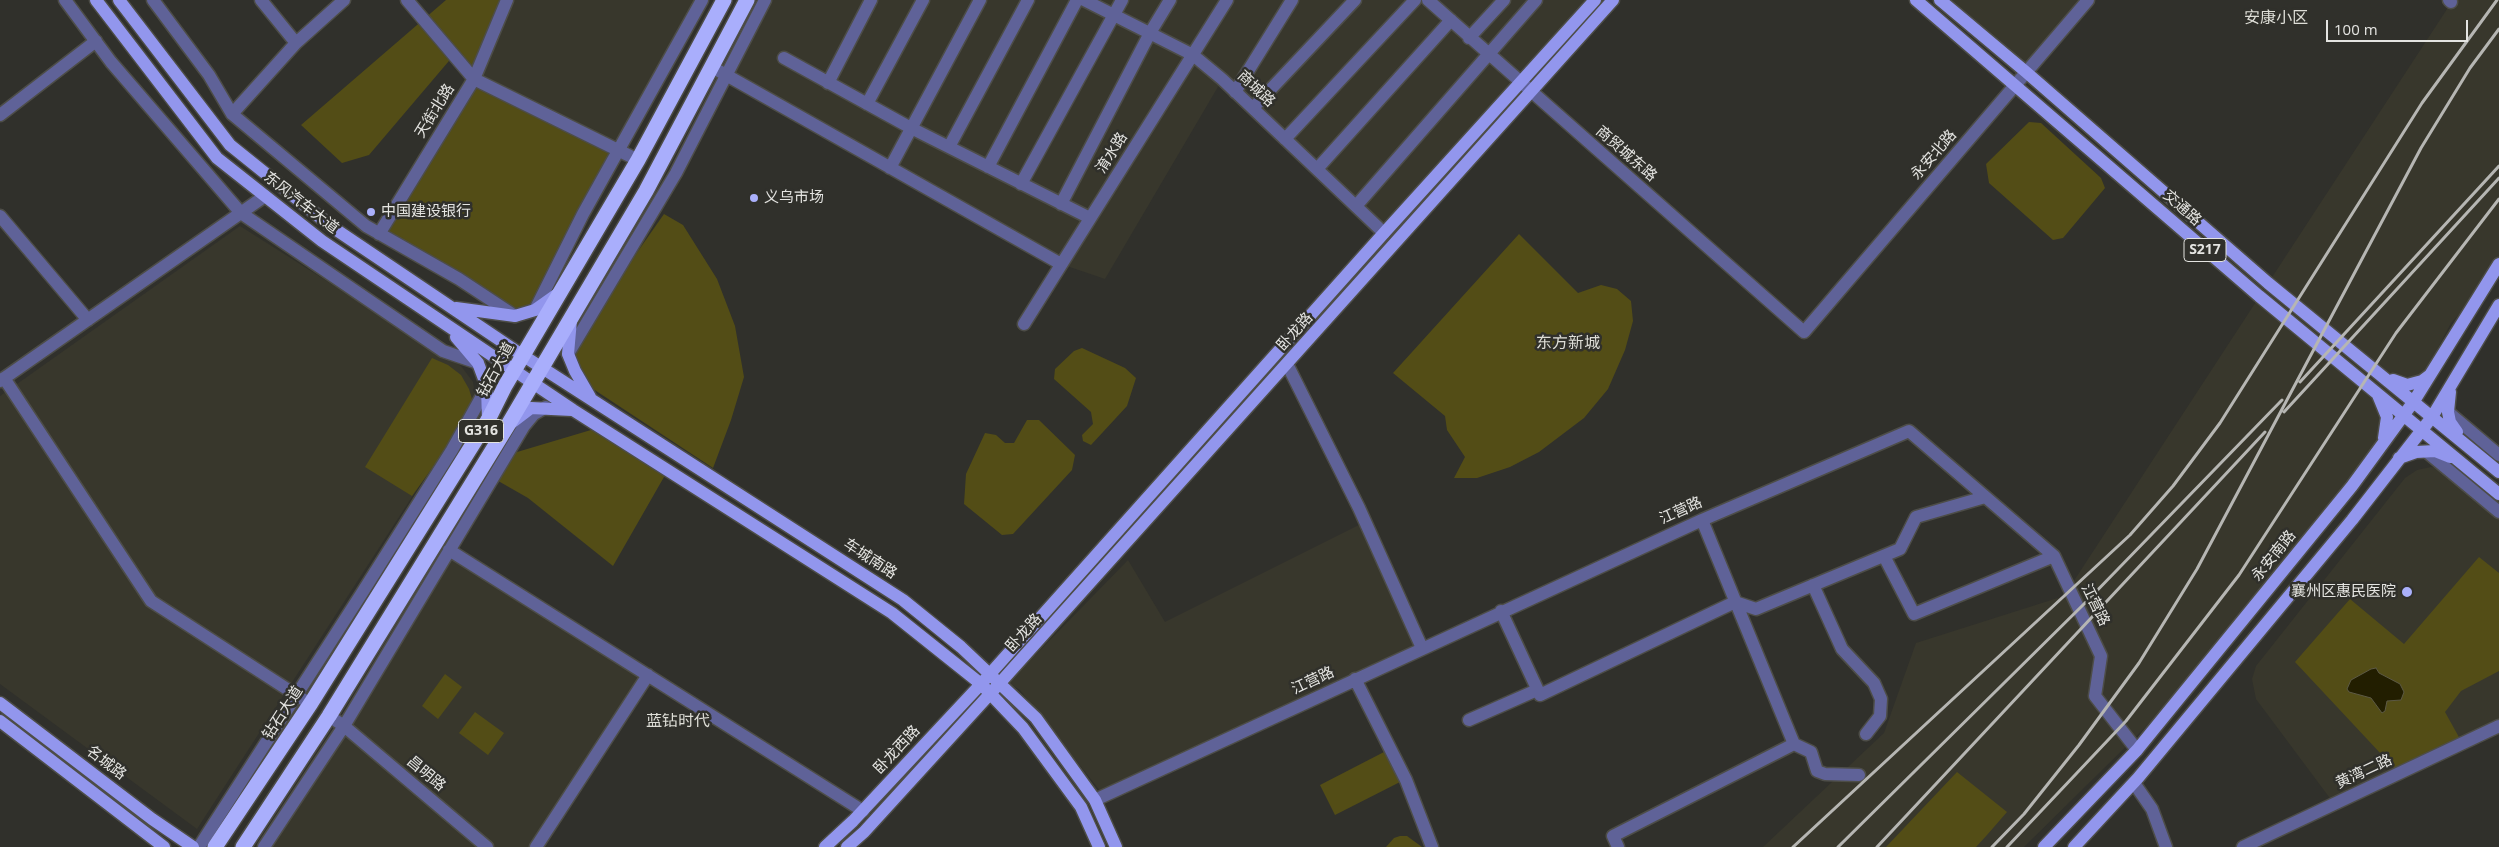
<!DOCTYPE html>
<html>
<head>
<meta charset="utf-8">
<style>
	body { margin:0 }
	#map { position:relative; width:2499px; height:847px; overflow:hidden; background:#30302b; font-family:"Open Sans",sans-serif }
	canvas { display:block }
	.scale { position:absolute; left:2326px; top:20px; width:142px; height:22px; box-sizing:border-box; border:2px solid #e4e4e1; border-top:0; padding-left:6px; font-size:15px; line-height:18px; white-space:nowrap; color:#e4e4e1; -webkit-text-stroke:4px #30302b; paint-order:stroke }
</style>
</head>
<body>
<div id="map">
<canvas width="2499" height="847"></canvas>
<div class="scale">100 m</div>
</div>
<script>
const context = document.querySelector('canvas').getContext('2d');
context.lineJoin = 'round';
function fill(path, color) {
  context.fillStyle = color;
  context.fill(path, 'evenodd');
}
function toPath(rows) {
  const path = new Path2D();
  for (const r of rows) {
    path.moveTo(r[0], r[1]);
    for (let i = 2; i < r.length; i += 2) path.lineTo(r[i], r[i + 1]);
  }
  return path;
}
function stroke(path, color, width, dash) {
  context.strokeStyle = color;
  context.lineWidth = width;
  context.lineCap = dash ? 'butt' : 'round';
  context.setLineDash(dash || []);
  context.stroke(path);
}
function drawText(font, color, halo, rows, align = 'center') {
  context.font = font + ' "Open Sans","Noto Sans SC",sans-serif';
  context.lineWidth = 5;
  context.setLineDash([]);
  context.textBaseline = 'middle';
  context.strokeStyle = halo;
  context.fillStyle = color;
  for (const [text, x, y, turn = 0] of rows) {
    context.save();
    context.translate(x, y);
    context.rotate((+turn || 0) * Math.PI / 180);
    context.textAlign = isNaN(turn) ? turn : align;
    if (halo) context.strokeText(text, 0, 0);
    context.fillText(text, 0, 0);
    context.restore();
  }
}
const built = toPath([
	[507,0,702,0,617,150,474,79],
	[765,0,1595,0,1384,233,1222,80,1105,279,1061,264,725,76],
	[1940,0,2088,0,2026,72],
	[2449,0,2499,0,2499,271,2451,323,2403,415,2234,640,2024,847,1763,847,1884,733,1916,643,2064,596,2451,3],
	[240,226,461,366,473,382,476,398,197,829,0,684,0,396],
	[2431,467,2438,468,2499,518,2499,721,2332,801,2256,699,2252,679,2256,666,2405,478,2417,470],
	[1361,524,1415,645,1101,792,1020,690,1008,683,1128,560,1165,622],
	[454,556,641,677,533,847,270,847]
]);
const green = toPath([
	[446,0,507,0,475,79,617,150,535,310,515,316,379,234,474,79,454,55,369,155,342,163,301,125],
	[2029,122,2041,123,2101,178,2105,188,2063,238,2053,240,1989,183,1986,164],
	[664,214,683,225,717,279,735,326,744,377,731,420,713,468,581,381,572,345],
	[1519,234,1578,293,1601,285,1617,289,1631,301,1633,321,1625,350,1608,389,1584,418,1539,452,1510,467,1477,478,1454,478,1465,457,1447,430,1445,416,1393,373],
	[1082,348,1125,368,1136,378,1127,406,1091,445,1083,441,1082,435,1093,424,1091,412,1054,379,1055,369,1074,351],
	[432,358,448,365,461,375,469,389,475,409,412,496,365,467],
	[1027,420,1039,420,1075,455,1072,470,1013,534,1002,535,964,504,966,474,985,433,996,435,1005,443,1014,443],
	[601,427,668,470,613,566,528,498,493,478,507,455],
	[2479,557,2499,573,2499,671,2461,691,2445,712,2460,739,2396,770,2295,662,2350,599,2404,644],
	[445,674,462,687,438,719,422,706],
	[475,712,504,733,488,755,459,733],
	[1384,752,1400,782,1335,815,1320,785],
	[1957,772,2007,812,1987,835,1976,847,1886,847],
	[1400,836,1407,836,1422,847,1386,847,1394,838]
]);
const water = toPath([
	[2376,668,2379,673,2400,684,2404,692,2401,700,2387,701,2385,711,2382,713,2371,698,2349,692,2347,689,2351,680,2371,669,2376,668]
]);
const minor = toPath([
	[65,0,111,62,241,213,443,351,478,363],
	[153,0,209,75,232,114,366,226,459,279,515,316],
	[261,0,296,43],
	[407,0,474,79,638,160],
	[1084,0,1193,55,1222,79,1384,233],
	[1428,0,1804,332,2088,0],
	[2449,0,2451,2],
	[1469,38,1504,0],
	[784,58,911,128,1090,218],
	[719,71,1061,264],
	[828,83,871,0],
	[1235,92,1292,0],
	[867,104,923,0],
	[1253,108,1355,0],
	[232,114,296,43,344,0],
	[0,115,96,41],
	[1285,139,1415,0],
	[949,147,1028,0],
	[988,167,1077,0],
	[890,168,980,0],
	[1317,169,1451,20],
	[1021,184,1122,0],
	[1061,204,1150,33,1170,0],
	[1356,206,1536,0],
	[0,216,88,320],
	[379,234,474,79,507,0],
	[535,310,583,214,702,0],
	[1024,324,1227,0],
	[568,354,676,173,765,0],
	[1287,364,1359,508,1422,648],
	[4,378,151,601,304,700],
	[0,381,265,196],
	[2448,412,2499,455],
	[2427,452,2499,512],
	[449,550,863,811],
	[1884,556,1914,614,2054,556],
	[1813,585,1842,649,1874,683,1881,699,1880,716,1866,734],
	[1501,611,1540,695,1735,602,1756,609,1900,549,1916,517,1985,497],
	[1355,679,1406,780,1432,847],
	[329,716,344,726,487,847],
	[1469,720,1537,690],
	[1794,744,1811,752,1817,771,1825,774,1859,775],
	[2134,783,2152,809,2166,847],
	[1095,800,1702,520,1909,431,2054,556,2101,656,2095,696,2137,750],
	[199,847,362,593,452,450,487,387],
	[264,847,344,726,524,426,534,414,546,407],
	[536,847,648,675],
	[1618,847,1613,836,1794,744,1702,520],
	[2243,847,2499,726]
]);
const major = toPath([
	[96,0,217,158,322,241,573,410,892,613,981,684,1023,728,1081,807,1099,847],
	[119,0,230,145,332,227,519,353,903,600,961,647,1036,718,1095,800,1116,847],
	[1916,0,2259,296,2499,494],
	[1940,0,2026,72,2268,283,2499,472],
	[456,308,515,316,535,310,559,293],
	[571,320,568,354,575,371,590,397],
	[456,337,478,363,487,387,488,420],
	[2393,380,2407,385,2422,381,2430,375],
	[2450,392,2448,412,2450,422,2457,432],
	[2378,395,2387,417,2384,438],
	[510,424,531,408,572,410],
	[2399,458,2416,452,2435,451,2450,457],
	[0,703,152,819,193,847],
	[0,721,164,847],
	[825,847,853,821,981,684,1384,233,1595,0],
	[847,847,864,832,999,684,1613,0],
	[2044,847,2137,750,2352,486,2414,401,2499,264],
	[2074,847,2138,778,2352,520,2432,417,2499,305]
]);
const highway = toPath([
	[215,847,311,703,488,420,505,386,638,160,724,0],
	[243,847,329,716,508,425,646,191,747,0]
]);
const rail = toPath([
	[2300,382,2499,166],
	[2284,412,2499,178],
	[1793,847,2130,535,2173,486,2220,423,2422,103,2497,0],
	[1838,847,2085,603,2282,400],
	[1877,847,2265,432],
	[1992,847,2024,814,2079,745,2139,663,2197,569,2421,148,2470,68,2499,29],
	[2007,847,2126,721,2239,575,2396,333,2499,199]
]);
const markers = [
	[754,198,5,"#aab0fb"],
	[371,212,5,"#aab0fb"],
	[2407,592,6,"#aab0fb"]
];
const shields = [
	[2205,250,42],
	[481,431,45]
];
const shieldNames = [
	["S217",2205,250],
	["G316",481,431]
];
const streetNames = [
	["商城路",1256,89,43],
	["天街北路",435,111,-58],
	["淯水路",1112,153,-58],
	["商贸城东路",1626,154,41],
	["永安北路",1934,155,-49],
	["东风汽车大道",301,203,38],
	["交通路",2182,208,41],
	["卧龙路",1295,332,-48],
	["钻石大道",496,370,-61],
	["江营路",1681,511,-24],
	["永安南路",2274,556,-51],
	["车城南路",870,559,33],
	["江营路",2095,605,64],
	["卧龙路",1024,633,-48],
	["江营路",1313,681,-25],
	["钻石大道",283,713,-57],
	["卧龙西路",897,750,-47],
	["名城路",106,763,37],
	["黄湾二路",2364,772,-25],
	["昌明路",426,774,40]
];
const poiNames = [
	["义乌市场",764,198],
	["中国建设银行",381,212],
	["襄州区惠民医院",2396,592,"right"]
];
const neighbourhoodNames = [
	["安康小区",2276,18],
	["东方新城",1568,343],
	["蓝钻时代",678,721]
];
fill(built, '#38372c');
fill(green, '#534d16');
fill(water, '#221e00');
stroke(water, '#5c5944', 1);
stroke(minor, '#4d4d48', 15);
stroke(major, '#4d4d48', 15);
stroke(highway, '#4d4d48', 18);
stroke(minor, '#5f6298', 12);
stroke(major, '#9296ed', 12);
stroke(highway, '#a9aefc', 15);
stroke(rail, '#b6b6b3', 3);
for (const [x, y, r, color] of markers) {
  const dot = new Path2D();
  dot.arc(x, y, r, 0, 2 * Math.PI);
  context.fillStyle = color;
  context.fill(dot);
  stroke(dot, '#30302b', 2);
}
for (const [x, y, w] of shields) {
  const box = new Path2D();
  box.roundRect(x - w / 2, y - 11.5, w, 23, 4);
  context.fillStyle = '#30302b';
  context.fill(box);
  stroke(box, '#e4e4e1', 1);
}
drawText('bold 14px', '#e4e4e1', null, shieldNames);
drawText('15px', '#e4e4e1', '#30302b', streetNames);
drawText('15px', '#e4e4e1', '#30302b', poiNames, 'left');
drawText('16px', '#deded7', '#30302b', neighbourhoodNames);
</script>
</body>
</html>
